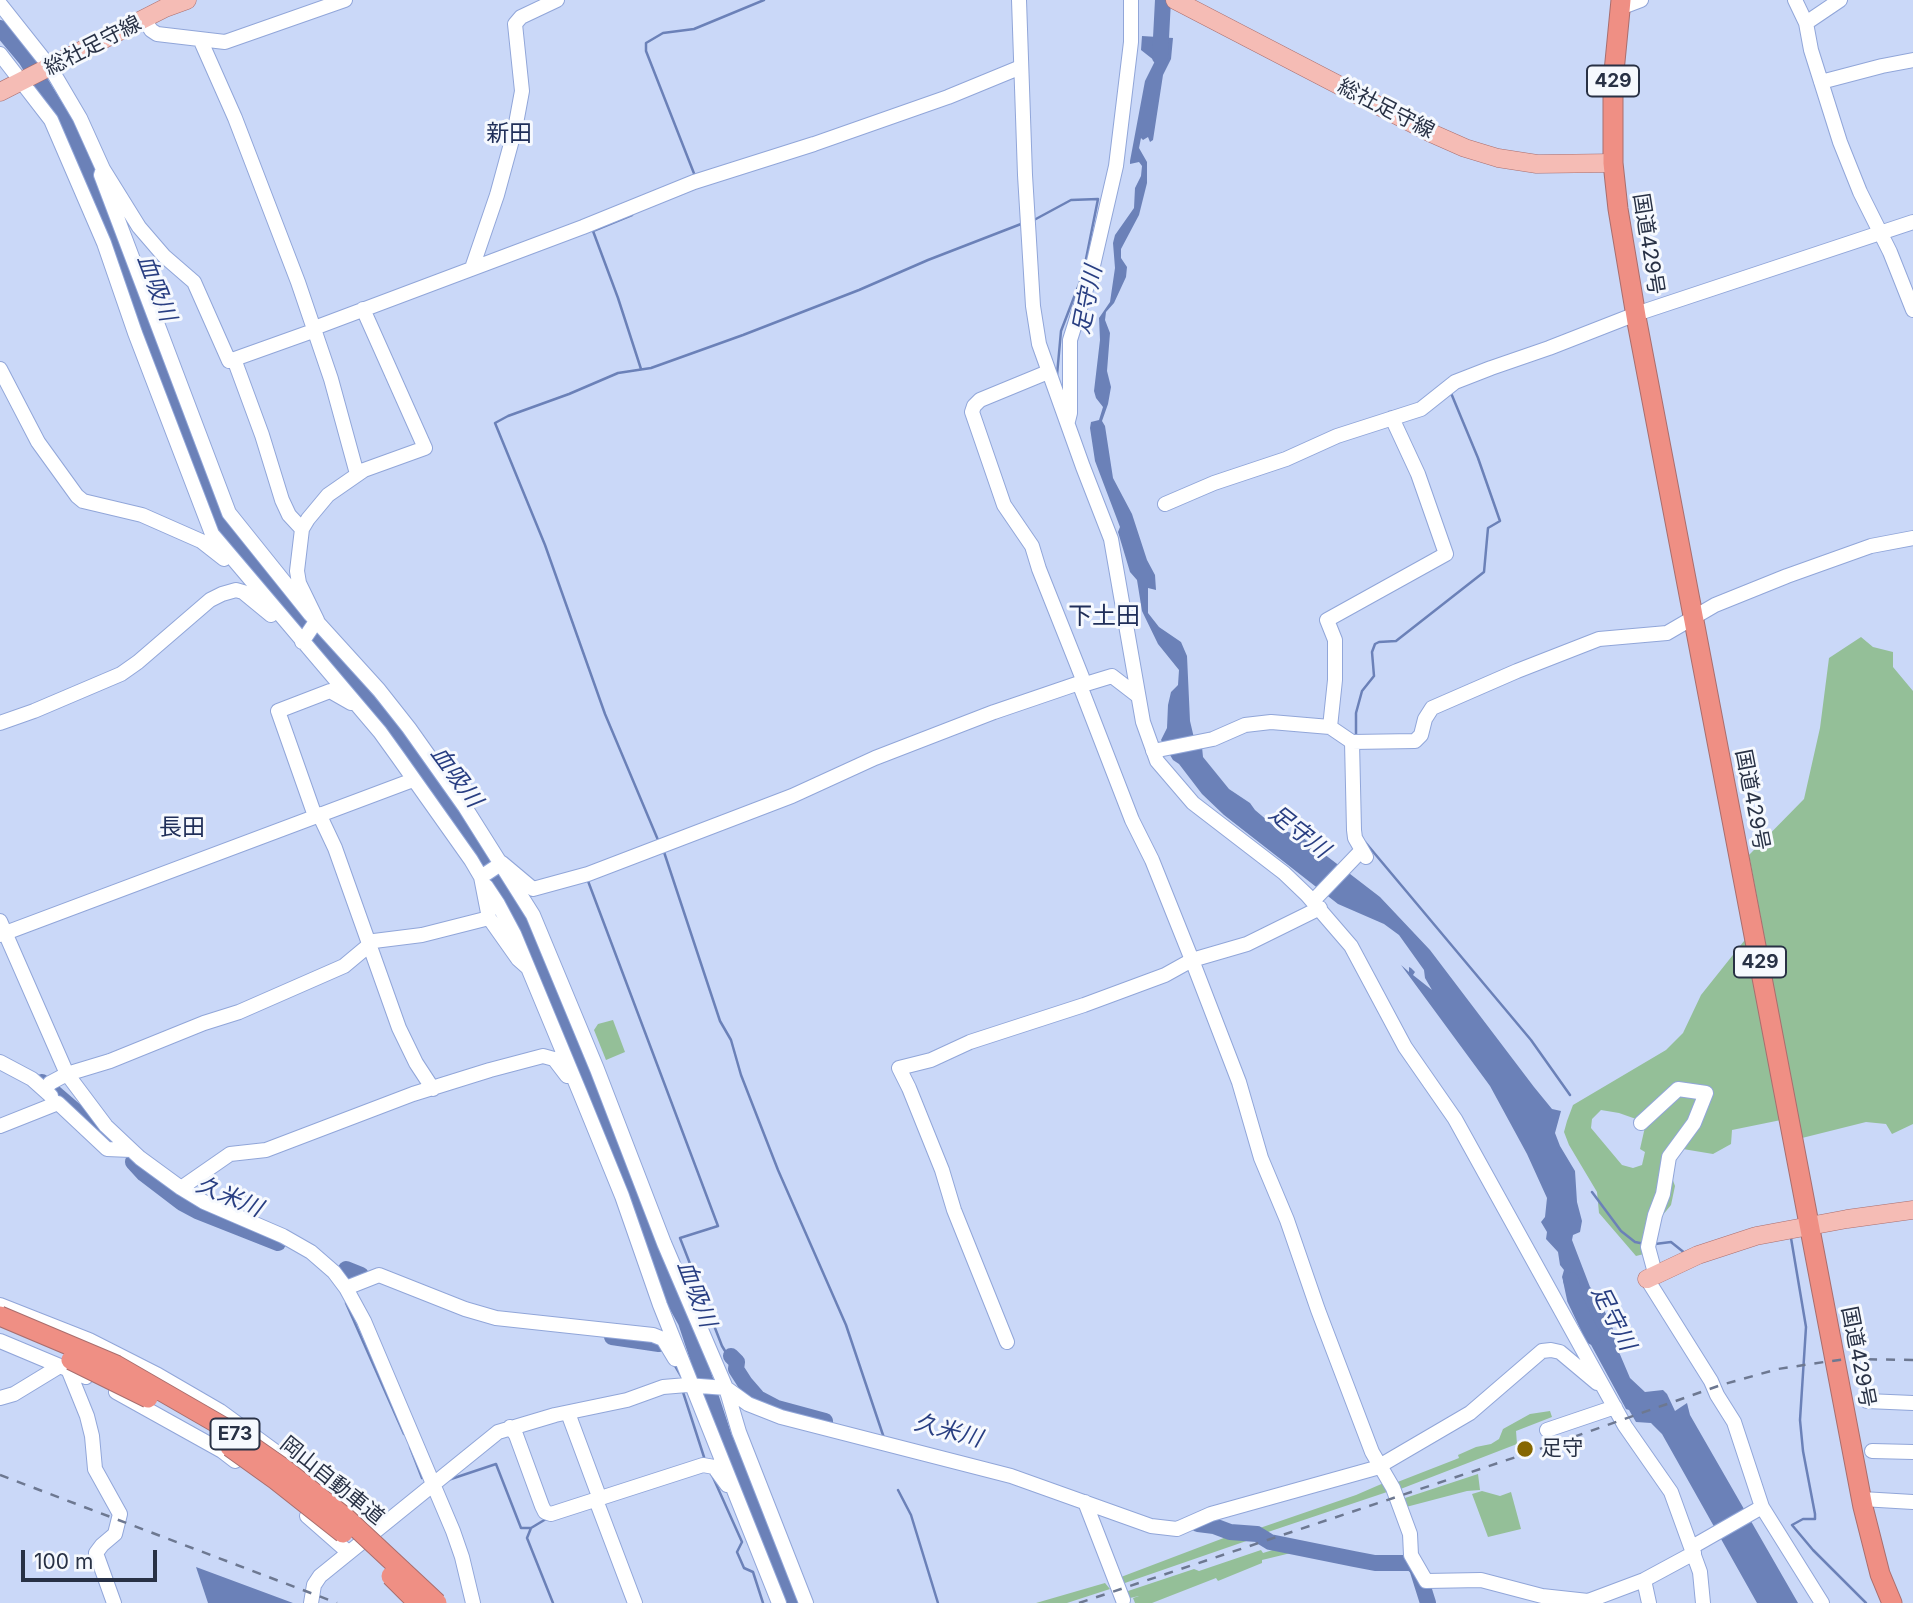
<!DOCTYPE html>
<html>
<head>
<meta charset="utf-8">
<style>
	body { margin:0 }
	#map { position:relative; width:1913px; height:1603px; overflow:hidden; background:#cad8f8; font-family:Inter,sans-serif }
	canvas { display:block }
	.scale { position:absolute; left:21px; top:1550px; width:136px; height:32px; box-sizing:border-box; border:4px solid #283145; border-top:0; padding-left:9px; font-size:21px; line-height:24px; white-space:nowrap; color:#283145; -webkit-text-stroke:5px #f6f9fe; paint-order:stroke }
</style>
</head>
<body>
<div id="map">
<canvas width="1913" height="1603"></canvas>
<div class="scale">100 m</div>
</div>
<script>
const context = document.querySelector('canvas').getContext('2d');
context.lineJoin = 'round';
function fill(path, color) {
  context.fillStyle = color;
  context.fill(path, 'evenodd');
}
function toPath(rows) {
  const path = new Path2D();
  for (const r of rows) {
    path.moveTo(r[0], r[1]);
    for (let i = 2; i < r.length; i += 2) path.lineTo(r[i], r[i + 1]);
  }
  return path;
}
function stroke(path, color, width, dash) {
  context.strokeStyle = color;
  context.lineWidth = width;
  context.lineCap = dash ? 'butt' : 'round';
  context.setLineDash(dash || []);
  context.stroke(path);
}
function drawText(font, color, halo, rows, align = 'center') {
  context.font = font + ' Inter,"Noto Sans JP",sans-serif';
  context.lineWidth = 6;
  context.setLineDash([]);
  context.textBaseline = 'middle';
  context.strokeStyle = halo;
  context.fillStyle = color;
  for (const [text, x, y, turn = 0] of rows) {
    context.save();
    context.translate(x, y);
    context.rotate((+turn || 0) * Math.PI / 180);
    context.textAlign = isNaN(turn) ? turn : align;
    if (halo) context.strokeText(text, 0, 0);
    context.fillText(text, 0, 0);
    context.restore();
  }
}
const green = toPath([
	[1861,637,1873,647,1893,652,1893,667,1913,691,1913,1124,1892,1134,1886,1124,1866,1122,1802,1138,1749,855,1804,799,1820,728,1829,658],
	[1748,936,1781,1120,1732,1130,1731,1144,1713,1154,1683,1149,1677,1156,1671,1175,1675,1186,1671,1205,1648,1233,1644,1254,1636,1256,1599,1213,1597,1192,1569,1145,1564,1132,1567,1121,1573,1105,1666,1050,1683,1033,1701,995],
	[1601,1110,1619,1113,1636,1119,1645,1127,1640,1149,1645,1152,1642,1165,1633,1168,1622,1165,1591,1128,1592,1119],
	[613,1020,625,1052,606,1060,594,1030,598,1024],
	[1550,1411,1552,1417,1516,1431,1517,1444,1398,1490,1395,1483,1454,1460,1459,1458,1458,1455,1476,1447,1491,1444,1499,1439,1503,1429,1530,1414],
	[1478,1474,1480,1490,1467,1491,1406,1507,1402,1499],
	[1386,1482,1390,1491,1265,1533,1254,1530,1356,1495],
	[1482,1491,1500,1496,1511,1492,1521,1529,1488,1537,1472,1494],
	[1229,1536,1250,1536,1255,1538,1122,1584,1121,1577],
	[1276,1549,1295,1552,1262,1560,1262,1563,1218,1581,1216,1578,1152,1603,1135,1603,1133,1598,1139,1596,1130,1598,1125,1592,1194,1569,1199,1571,1261,1550,1263,1553],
	[1105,1583,1110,1589,1067,1603,1036,1603]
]);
const water = toPath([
	[1142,36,1173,38,1171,59,1163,75,1153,140,1150,142,1148,137,1143,140,1141,138,1139,148,1147,162,1147,183,1139,215,1121,249,1121,258,1127,267,1126,277,1114,303,1106,312,1105,320,1110,333,1107,371,1111,387,1108,404,1102,421,1105,426,1113,478,1132,514,1147,560,1155,575,1156,590,1148,588,1148,613,1159,627,1181,642,1187,656,1190,721,1194,738,1202,747,1203,757,1229,789,1250,803,1255,810,1275,827,1302,837,1380,897,1430,950,1534,1087,1552,1109,1561,1111,1555,1133,1560,1146,1575,1171,1577,1202,1582,1221,1580,1232,1573,1235,1572,1240,1590,1287,1596,1293,1613,1329,1616,1345,1630,1378,1645,1392,1663,1390,1667,1394,1675,1411,1687,1403,1690,1415,1798,1603,1757,1603,1662,1434,1651,1423,1636,1422,1629,1410,1626,1409,1578,1321,1579,1318,1585,1317,1584,1307,1572,1297,1564,1284,1562,1277,1564,1270,1560,1265,1558,1252,1546,1239,1547,1232,1541,1222,1545,1217,1547,1198,1527,1154,1490,1086,1401,965,1409,972,1409,967,1411,968,1415,972,1413,975,1432,990,1425,978,1424,970,1399,935,1384,924,1338,904,1224,815,1202,794,1179,764,1173,760,1161,740,1167,728,1168,705,1171,692,1178,685,1179,670,1158,644,1142,611,1137,580,1130,572,1118,532,1120,527,1095,461,1090,428,1091,422,1099,420,1103,407,1096,398,1094,391,1100,340,1099,318,1110,302,1115,268,1113,243,1115,235,1134,208,1135,188,1141,176,1142,166,1139,162,1130,164,1130,161,1145,81,1155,61,1141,50],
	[196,1567,293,1603,208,1603]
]);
const stream = toPath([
	[695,176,646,51,646,43,663,33,694,29,764,0],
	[632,215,593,231,618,298,641,369],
	[1034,220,1071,200,1098,199,1083,274,1061,331,1057,375],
	[1356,737,1356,713,1362,691,1374,676,1372,652,1375,644,1379,642,1396,641,1484,572,1488,528,1500,521,1478,458,1451,393],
	[658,840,605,714,545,545,495,423,508,416,569,394,618,373,651,368,743,335,859,290,928,260,1021,224],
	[1365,842,1531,1040,1570,1095],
	[663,849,720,1021,731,1040,741,1075,778,1170,846,1325,884,1438],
	[588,881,718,1226,680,1238,722,1346,736,1369],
	[1592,1192,1621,1231,1635,1242,1640,1243],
	[1791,1238,1806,1327,1800,1420,1803,1451,1815,1514,1815,1519,1803,1519,1792,1525,1813,1550,1866,1603],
	[1655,1244,1671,1242,1686,1254],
	[346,1303,404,1434],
	[674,1364,681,1376],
	[682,1389,704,1457],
	[410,1447,422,1478],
	[712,1475,742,1542,737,1552,744,1568,753,1572,763,1603],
	[448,1480,496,1464,521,1528,531,1528,546,1519],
	[898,1490,911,1515,938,1603],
	[531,1528,527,1538,553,1603]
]);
const river = toPath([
	[0,28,26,59,77,142,208,499,218,518,234,544,406,746,483,853,529,933,670,1293,686,1322,724,1437,754,1505,793,1603],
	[1160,57,1163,0],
	[42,1082,107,1138],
	[133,1162,144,1174,182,1203,197,1211,278,1243],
	[346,1269,361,1275],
	[1571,1280,1575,1299,1593,1337],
	[612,1337,659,1344],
	[731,1356,737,1362,736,1369,745,1383,758,1398,777,1408,825,1421],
	[1198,1524,1214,1526,1230,1532,1257,1534,1270,1542,1354,1559,1375,1563,1412,1563,1417,1568,1428,1603]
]);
const minor = toPath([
	[1019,0,1025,175,1033,306,1039,344,1083,467,1111,539,1143,722,1157,761,1193,803,1284,873,1307,895,1351,946,1405,1047,1455,1119,1625,1426,1671,1492,1700,1572,1703,1603],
	[1795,0,1806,23,1811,50,1840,142,1860,192,1890,252,1913,310],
	[0,4,50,67,80,118,103,169,139,227,164,256,194,282,229,361,313,331,317,327,583,227,694,182,814,144,948,97,1021,67],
	[1620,8,1641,0],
	[145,20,151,30,157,34,225,42,345,0],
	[1806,23,1840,0],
	[200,39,235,118,298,282,331,379,357,474],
	[0,54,51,120,104,243,135,333,212,534,380,732,398,757,471,860,481,877,489,918,518,959,527,967],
	[1821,82,1882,66,1913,60],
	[103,169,101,175,229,513,310,614,379,690,409,728,465,807,533,915,597,1069,664,1243,726,1388,739,1432,806,1603],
	[472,268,497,195,515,129,522,91,515,24,521,17,557,0],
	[234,359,262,435,282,500,289,515,302,529],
	[0,369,38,442,77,496,83,501,142,515,201,541,224,559],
	[1048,372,980,400,974,406,972,412,1004,505,1032,546,1039,569,1082,677,1083,683],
	[1068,421,1070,413,1070,340,1092,270,1116,166,1131,42,1131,0],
	[1165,504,1214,483,1286,459,1337,436,1421,409,1455,382,1491,368,1549,348,1636,314,1913,222],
	[302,642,317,620,299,583,297,571,302,529,308,519,328,495,364,470,425,448,363,309],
	[1079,683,1132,820,1152,860,1192,960,1239,1082,1261,1158,1287,1220,1318,1310,1372,1452,1393,1488,1410,1534,1411,1555,1426,1581,1481,1580,1542,1596,1588,1601,1644,1580,1694,1553],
	[0,723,34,711,121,674,138,662,210,600,222,594,236,590,243,592,271,615],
	[1330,727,1335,680,1335,640,1327,620,1446,554,1418,474,1392,418],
	[1352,742,1354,830,1355,838,1366,857],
	[1153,751,1213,739,1245,725,1271,722,1330,727,1352,742,1415,741,1421,735,1425,719,1432,708,1517,671,1599,639,1667,633,1715,605,1787,576,1871,546,1913,538],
	[319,814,335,848,399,1028,416,1063,433,1089],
	[315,816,278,711,330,691,351,703],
	[481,877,502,863,533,889,588,874,792,796,875,758,994,712,1079,683,1089,683,1112,676,1138,696],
	[486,886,498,904,514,934,580,1093,622,1196,660,1305,779,1603],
	[1313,901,1360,852],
	[0,921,67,1074,106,1126,140,1158,181,1188,204,1202,283,1236,311,1252,334,1272,346,1288,364,1321,453,1531,462,1557,473,1603],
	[0,935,413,780],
	[0,1062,32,1079,51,1096],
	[46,1090,50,1083,67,1074,110,1061,204,1023,239,1012,344,966,374,941,422,935,489,918],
	[1641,1123,1678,1089,1706,1093,1694,1123,1669,1157,1663,1194,1655,1215,1648,1247,1655,1273],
	[0,1126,58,1103,107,1149,131,1150],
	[181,1188,230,1154,266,1150,413,1094,490,1070,543,1056,554,1059,567,1076],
	[1647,1279,1711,1381,1717,1395,1734,1422,1762,1507,1822,1603],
	[346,1288,379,1275,465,1309,496,1318,653,1335,663,1339,675,1359],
	[0,1305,89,1340,158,1375,220,1411,340,1499,376,1529],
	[0,1341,86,1377],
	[1007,1342,954,1210,942,1170,909,1088,899,1068,931,1060,970,1042,1084,1005,1165,975,1192,960,1247,944,1320,908],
	[68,1369,87,1416,92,1436,95,1469,120,1514,115,1534,102,1545,96,1553,114,1603],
	[116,1392,222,1451,235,1461],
	[0,1398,14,1394,60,1366],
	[1867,1401,1913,1403],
	[568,1413,600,1499],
	[510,1427,516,1435,542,1506,545,1512,551,1514,703,1465,714,1467,727,1485],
	[1547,1430,1615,1407],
	[1872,1451,1913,1452],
	[1862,1499,1913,1502],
	[596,1500,635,1603],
	[1085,1502,1123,1600],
	[307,1516,348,1552],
	[1692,1547,1762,1507],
	[1644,1580,1649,1603],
	[311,1603,314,1585,320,1576,498,1432,555,1415,627,1400,663,1387,687,1385,726,1388,748,1404,781,1417,1011,1476,1151,1526,1177,1529,1211,1514,1376,1468,1470,1413,1542,1351,1551,1350,1560,1352,1597,1383]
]);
const major = toPath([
	[1175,0,1431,133,1465,148,1498,158,1537,164,1613,163],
	[0,92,165,8,187,0],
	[1647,1279,1698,1255,1756,1236,1847,1219,1913,1210]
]);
const highway = toPath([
	[1621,0,1613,82,1613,163,1618,209,1637,322,1863,1507,1880,1574,1892,1603]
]);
const rail = toPath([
	[0,1475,337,1603],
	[1079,1603,1528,1453,1721,1385,1778,1369,1824,1362,1848,1359,1913,1360]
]);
const highwayBridge = toPath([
	[0,1316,116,1365,227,1429,283,1468,346,1518,437,1603],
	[71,1360,148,1398],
	[230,1447,276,1480,343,1533],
	[391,1576,418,1603]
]);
const markers = [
	[1525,1449,9,"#866701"]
];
const shields = [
	[1613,81,52],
	[1760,962,52],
	[235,1434,49]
];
const shieldNames = [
	["429",1613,81],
	["429",1760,962],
	["E73",235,1434]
];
const streetNames = [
	["総社足守線",93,46,-27],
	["総社足守線",1386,109,27],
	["国道429号",1648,244,81],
	["国道429号",1752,800,79],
	["国道429号",1858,1357,79],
	["岡山自動車道",332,1481,39]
];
const poiNames = [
	["足守",1541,1449]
];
const neighbourhoodNames = [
	["新田",509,134],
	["長田",182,828]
];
const waterNames = [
	["血吸川",156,288,69],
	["足守川",1088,300,-79],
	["血吸川",456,777,54],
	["足守川",1299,832,38],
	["久米川",229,1197,23],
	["血吸川",696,1294,69],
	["足守川",1613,1318,63],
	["久米川",948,1431,15]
];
const quarterNames = [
	["下土田",1104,617]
];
fill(green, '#94bf98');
fill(water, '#6b81b8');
stroke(stream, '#6b81b8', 2.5);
stroke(river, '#6b81b8', 16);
stroke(minor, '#91a6d9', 16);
stroke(major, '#a96e6e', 19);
stroke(highway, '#a96e6e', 21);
stroke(minor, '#fff', 14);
stroke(major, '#f5bcb5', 18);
stroke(highway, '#ef8f84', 19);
stroke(rail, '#6d7891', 2.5, [9, 9]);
stroke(highwayBridge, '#a96e6e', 21, []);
stroke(highwayBridge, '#ef8f84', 19);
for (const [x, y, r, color] of markers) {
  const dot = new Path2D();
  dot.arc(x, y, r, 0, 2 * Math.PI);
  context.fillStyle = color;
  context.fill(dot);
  stroke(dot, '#f6f9fe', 2.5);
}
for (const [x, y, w] of shields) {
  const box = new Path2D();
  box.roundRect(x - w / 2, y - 15.5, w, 31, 5);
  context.fillStyle = '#f6f9fe';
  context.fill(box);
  stroke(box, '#283145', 2);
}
drawText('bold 19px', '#283145', null, shieldNames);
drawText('21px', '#283145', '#f6f9fe', streetNames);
drawText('21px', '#283145', '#f6f9fe', poiNames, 'left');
drawText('23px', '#202f59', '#f6f9fe', neighbourhoodNames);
drawText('italic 23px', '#283e82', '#f6f9fe', waterNames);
drawText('24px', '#202f59', '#f6f9fe', quarterNames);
</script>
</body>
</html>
